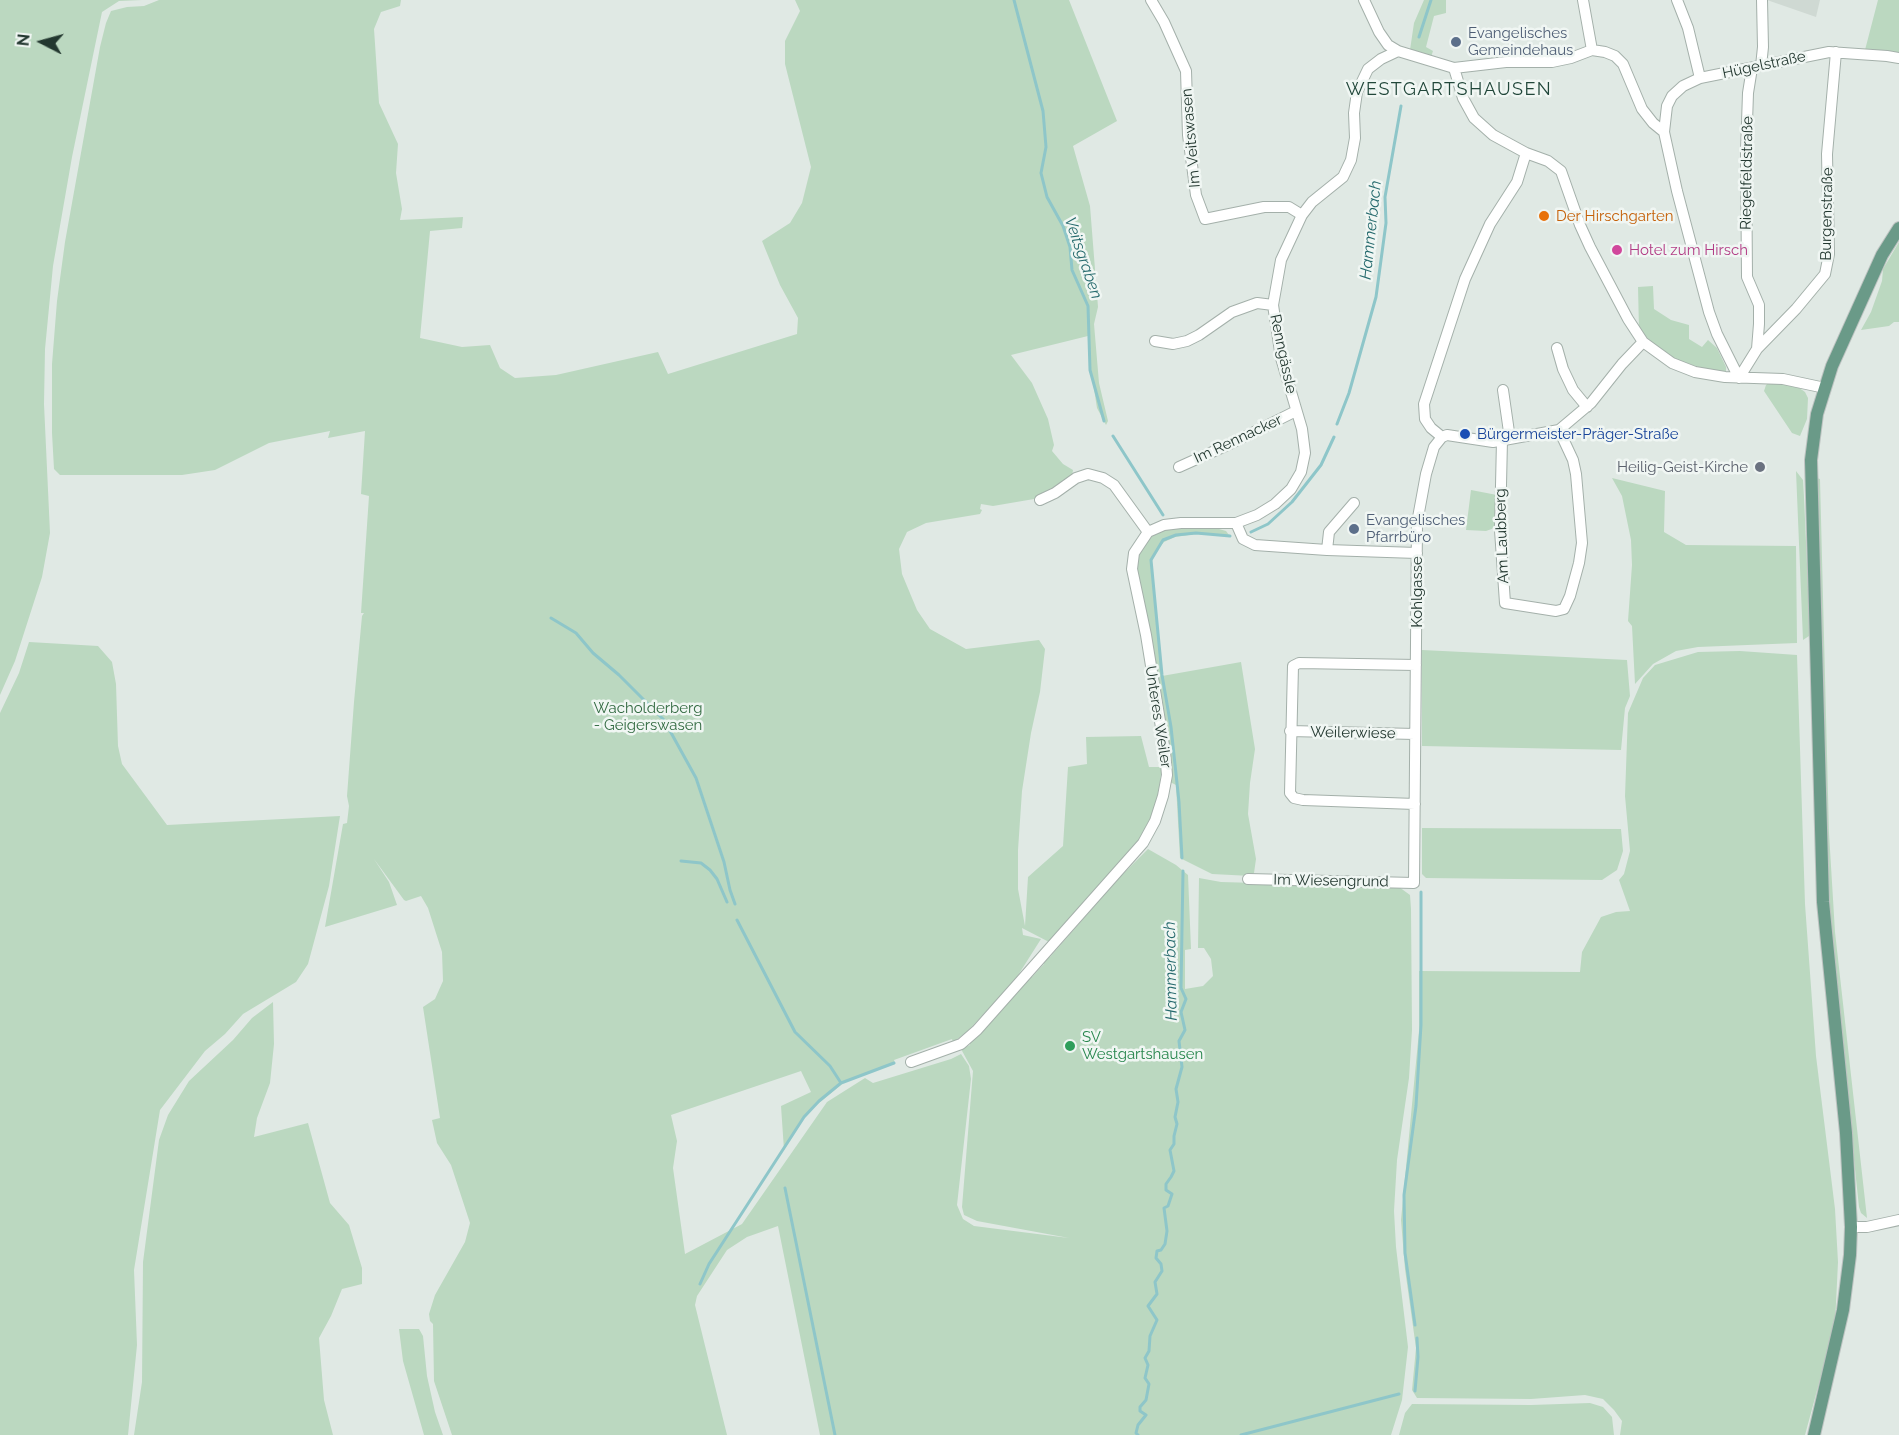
<!DOCTYPE html>
<html>
<head>
<meta charset="utf-8">
<style>
	body { margin:0 }
	#map { position:relative; width:1899px; height:1435px; overflow:hidden; background:#e0e9e4; font-family:Raleway,sans-serif }
	canvas { display:block }
	.north { position:absolute; left:12px; top:12px; width:60px; height:60px; -webkit-text-stroke:4px #f0f6f3; paint-order:stroke; rotate:276deg; font-size:16px; font-weight:700; line-height:24px; text-align:center; color:#233830 }
	.north::after { content:''; display:block; margin:auto; width:21px; height:27px; background:#233830; clip-path:polygon(50% 0,100% 100%,50% 72%,0 100%) }
</style>
</head>
<body>
<div id="map">
<canvas width="1899" height="1435"></canvas>
<div class="north">N</div>
</div>
<script>
const context = document.querySelector('canvas').getContext('2d');
context.lineJoin = 'round';
function fill(path, color) {
  context.fillStyle = color;
  context.fill(path, 'evenodd');
}
function toPath(rows) {
  const path = new Path2D();
  for (const r of rows) {
    path.moveTo(r[0], r[1]);
    for (let i = 2; i < r.length; i += 2) path.lineTo(r[i], r[i + 1]);
  }
  return path;
}
function stroke(path, color, width, dash) {
  context.strokeStyle = color;
  context.lineWidth = width;
  context.lineCap = dash ? 'butt' : 'round';
  context.setLineDash(dash || []);
  context.stroke(path);
}
function drawText(font, color, halo, rows, align = 'center') {
  context.font = font + ' Raleway,sans-serif';
  context.lineWidth = 5;
  context.setLineDash([]);
  context.textBaseline = 'middle';
  context.strokeStyle = halo;
  context.fillStyle = color;
  for (const [text, x, y, turn = 0] of rows) {
    context.save();
    context.translate(x, y);
    context.rotate((+turn || 0) * Math.PI / 180);
    context.textAlign = isNaN(turn) ? turn : align;
    if (halo) context.strokeText(text, 0, 0);
    context.fillText(text, 0, 0);
    context.restore();
  }
}
const built = toPath([
	[1767,0,1820,0,1816,17]
]);
const green = toPath([
	[0,0,142,0,119,1,102,12,72,157,53,266,45,349,44,404,50,533,42,577,15,661,0,695],
	[159,0,401,0,400,6,381,12,374,29,379,103,398,144,396,173,402,209,400,220,463,217,462,228,430,231,420,338,462,347,490,345,500,368,515,378,556,375,658,352,668,374,797,334,798,318,780,285,762,241,790,223,802,203,811,167,785,64,785,41,800,11,795,0,1069,0,1117,121,1073,146,1090,206,1098,307,1094,324,1099,383,1108,421,1106,425,1097,408,1089,357,1088,336,1011,355,1032,383,1048,419,1054,445,1052,451,1063,464,1073,470,1072,476,1034,499,993,506,981,504,980,509,982,510,980,514,926,523,907,532,899,549,902,574,917,610,930,629,966,649,1039,640,1045,649,1040,692,1031,733,1022,791,1018,850,1018,889,1025,926,1028,877,1063,846,1068,767,1087,764,1086,737,1141,736,1149,767,1162,767,1157,805,1148,827,1139,843,1049,942,1022,928,1023,935,1041,939,1015,980,966,1033,953,1042,952,1039,894,1060,895,1063,847,1080,808,1112,784,1150,781,1106,811,1092,801,1071,671,1115,677,1141,673,1168,685,1254,742,1224,827,1102,865,1078,873,1083,951,1059,961,1054,969,1066,971,1079,957,1205,963,1219,974,1226,1069,1238,977,1221,964,1215,962,1207,973,1071,961,1049,970,1045,970,1040,1032,976,1032,977,1044,964,1044,957,1050,957,1119,878,1148,849,1176,865,1188,875,1191,949,1185,950,1185,989,1203,986,1213,976,1211,959,1204,948,1198,948,1199,878,1221,882,1399,887,1410,895,1411,909,1412,1030,1409,1078,1397,1160,1394,1211,1396,1247,1408,1347,1402,1400,1391,1435,820,1435,778,1226,747,1237,727,1250,697,1296,695,1305,727,1435,452,1435,434,1381,433,1324,430,1321,429,1314,435,1295,465,1242,470,1223,451,1165,437,1143,432,1120,440,1118,423,1007,435,999,443,981,442,952,428,908,421,896,406,901,404,900,374,859,389,882,397,905,325,927,343,824,347,823,349,806,347,796,354,702,362,616,364,613,361,613,369,496,361,494,365,431,328,438,330,431,269,443,215,470,182,475,60,475,54,469,52,433,52,364,57,301,65,242,100,47,106,23,111,11,127,7,144,6],
	[1424,0,1446,0,1446,13,1434,16,1426,47,1433,51,1431,57,1410,50,1414,23],
	[1878,0,1899,0,1899,54,1865,50],
	[1899,242,1899,322,1894,322,1889,326,1861,330,1871,312,1882,281,1883,269],
	[1653,286,1654,309,1671,320,1689,325,1689,339,1702,347,1708,340,1717,348,1726,367,1726,372,1701,368,1678,360,1661,351,1639,330,1638,287],
	[1770,382,1798,387,1805,392,1808,398,1807,419,1800,436,1792,433,1764,391,1766,385],
	[1796,471,1803,480,1804,497,1810,632,1809,636,1803,640],
	[1612,478,1665,491,1664,532,1686,545,1796,546,1797,643,1698,647,1676,651,1653,664,1635,684,1632,626,1628,621,1632,565,1631,540,1622,496],
	[1817,478,1820,479,1829,833,1835,932,1867,1218,1861,1213,1859,1207,1827,905],
	[1471,490,1497,495,1497,527,1486,531,1466,530],
	[1177,527,1219,529,1226,531,1229,535,1196,534,1175,537,1164,542,1155,553,1151,564,1162,676,1241,662,1255,749,1250,783,1248,814,1256,859,1254,873,1251,876,1212,874,1180,858,1176,785,1170,782,1134,568,1138,553,1147,538,1163,528],
	[29,642,98,646,112,662,116,684,118,746,122,764,167,825,340,816,329,886,308,964,296,982,243,1014,225,1034,205,1051,160,1110,134,1270,137,1345,128,1435,0,1435,0,713,19,673],
	[1422,650,1627,660,1630,696,1625,708,1621,750,1422,746],
	[1740,651,1797,655,1805,904,1816,1056,1835,1209,1838,1262,1835,1324,1805,1435,1620,1435,1622,1421,1614,1410,1603,1399,1585,1395,1531,1399,1417,1398,1412,1390,1416,1348,1405,1269,1401,1220,1419,1031,1419,971,1580,972,1582,952,1601,917,1616,912,1630,911,1619,880,1624,874,1630,851,1625,796,1628,713,1643,678,1655,665,1698,652],
	[1422,828,1621,829,1623,851,1617,870,1602,880,1426,878,1422,874],
	[273,1002,274,1044,270,1083,257,1118,254,1137,308,1123,330,1203,349,1225,362,1268,362,1284,342,1289,331,1316,319,1338,324,1400,333,1435,134,1435,142,1382,143,1262,159,1140,168,1115,189,1081,233,1040,252,1018],
	[399,1329,419,1329,423,1336,427,1376,435,1412,443,1435,424,1435,403,1361],
	[1590,1403,1603,1407,1612,1417,1614,1435,1399,1435,1405,1413,1412,1404,1531,1405]
]);
const stream = toPath([
	[1014,0,1043,111,1046,147,1041,173,1047,197,1063,226,1070,247,1072,270,1088,306,1090,370,1104,421],
	[1419,37,1431,0],
	[1337,424,1349,393,1376,297,1386,223,1385,197,1401,106],
	[1113,436,1163,515],
	[1251,532,1268,524,1292,502,1321,465,1334,437],
	[551,618,576,633,593,653,619,675,664,720,696,778,724,862,730,890,735,904],
	[1182,858,1179,802,1171,727,1162,675,1151,560,1163,540,1176,535,1196,533,1230,536],
	[681,861,701,863,710,870,717,879,727,902],
	[737,920,795,1032,830,1066,841,1083],
	[785,1188,835,1435],
	[700,1284,709,1264,804,1117,819,1101,841,1083,894,1063],
	[1415,1325,1405,1253,1404,1195,1416,1106,1421,1025,1421,892],
	[1415,1391,1418,1357,1417,1338],
	[1138,1435,1136,1433,1138,1425,1146,1415,1140,1411,1140,1407,1146,1400,1149,1384,1145,1378,1148,1365,1145,1358,1149,1351,1150,1336,1157,1320,1148,1306,1157,1294,1155,1282,1162,1271,1161,1264,1156,1258,1157,1251,1161,1250,1165,1244,1167,1231,1164,1208,1168,1206,1172,1194,1166,1190,1166,1184,1171,1177,1174,1171,1170,1150,1174,1144,1174,1136,1177,1124,1175,1117,1178,1102,1176,1089,1182,1067,1179,1041,1185,1030,1181,1012,1186,999,1181,988,1183,871],
	[1241,1435,1399,1394]
]);
const minor = toPath([
	[1151,0,1164,22,1186,71,1188,135,1196,195,1205,219,1264,207,1289,207,1302,215],
	[1364,0,1379,32,1388,45,1398,51,1454,68,1463,98,1474,118,1493,135,1526,153,1548,161,1561,171,1580,225,1590,247,1628,319,1643,342,1672,363,1695,372,1725,377,1783,379,1825,388],
	[1677,0,1688,28,1700,78],
	[1592,50,1605,52,1615,56,1623,64,1642,109,1653,123,1664,132,1677,191,1709,312,1717,334,1739,378],
	[1761,66,1763,47,1762,0],
	[1454,68,1506,62,1552,62,1571,58,1592,50,1583,0],
	[1664,132,1667,106,1672,96,1683,86,1700,78,1829,52,1887,56,1899,58],
	[1155,341,1173,344,1187,341,1199,335,1232,312,1257,303,1273,305],
	[1557,348,1563,369,1573,390,1587,407],
	[1757,349,1796,309,1825,274,1829,254,1827,154,1836,52],
	[1739,378,1757,349,1759,324,1759,305,1747,277,1746,152,1748,93,1752,68],
	[1503,390,1510,439],
	[1442,437,1447,435,1493,442,1559,430,1591,403,1622,364,1643,342],
	[1502,440,1500,530,1505,603,1556,611,1564,609,1570,596,1579,563,1582,543,1576,474,1573,460,1559,430],
	[1179,467,1230,444,1296,411],
	[1040,500,1055,493,1076,478,1088,474,1103,478,1114,485,1148,532],
	[1236,523,1257,515,1275,504,1291,489,1301,472,1305,453,1302,429,1281,358,1273,305,1281,260,1302,215,1312,202,1343,177,1351,160,1355,138,1354,113,1357,92,1368,69,1381,59,1398,51],
	[1327,550,1329,532,1354,503],
	[1290,731,1415,734],
	[1415,804,1303,800,1294,798,1290,793,1293,666,1299,663,1416,665],
	[1248,879,1414,883,1417,523,1426,474,1434,447,1442,437,1431,428,1425,419,1424,404,1465,279,1490,224,1517,182,1526,153],
	[911,1062,961,1044,977,1030,1143,843,1155,821,1163,796,1167,775,1165,752,1146,635,1132,569,1134,553,1148,532,1164,525,1181,523,1236,523,1243,539,1255,545,1327,550,1417,553],
	[1851,1227,1867,1227,1899,1220]
]);
const major = toPath([
	[1814,1435,1843,1310,1850,1255,1851,1227,1846,1133,1823,902,1811,460,1817,414,1832,366,1882,255,1899,228]
]);
const markers = [
	[1456,42,6,"#5c6f8a"],
	[1544,216,6,"#e8710a"],
	[1617,250,6,"#d1479c"],
	[1465,434,6,"#1a4fb4"],
	[1760,467,6,"#6b7280"],
	[1354,529,6,"#5c6f8a"],
	[1070,1046,6,"#2e9e5b"]
];
const serviceNames = [
	["Evangelisches",1468,33],
	["Gemeindehaus",1468,50],
	["Evangelisches",1366,520],
	["Pfarrbüro",1366,537]
];
const streetNames = [
	["Hügelstraße",1764,65,-12],
	["Im Veitswasen",1191,138,-95],
	["Riegelfeldstraße",1747,173,-89],
	["Burgenstraße",1827,214,-89],
	["Renngässle",1283,354,78],
	["Im Rennacker",1238,439,-25],
	["Am Laubberg",1502,536,-92],
	["Kohlgasse",1417,592,-90],
	["Unteres Weiler",1158,717,81],
	["Weilerwiese",1353,733,1],
	["Im Wiesengrund",1331,881,1]
];
const foodNames = [
	["Der Hirschgarten",1556,216]
];
const hotelNames = [
	["Hotel zum Hirsch",1629,250]
];
const transitNames = [
	["Bürgermeister-Präger-Straße",1477,434]
];
const worshipNames = [
	["Heilig-Geist-Kirche",1748,467]
];
const parkNames = [
	["Wacholderberg",648,708],
	["- Geigerswasen",648,725]
];
const leisureNames = [
	["SV",1082,1037],
	["Westgartshausen",1082,1054]
];
const waterNames = [
	["Hammerbach",1371,230,-84],
	["Veitsgraben",1083,258,71],
	["Hammerbach",1171,971,-91]
];
const quarterNames = [
	["WESTGARTSHAUSEN",1449,90]
];
fill(built, '#cfd9d3');
fill(green, '#bbd8c0');
stroke(stream, '#8ec6c9', 3);
stroke(minor, '#a4b0aa', 12);
stroke(major, '#bdc3c1', 14);
stroke(minor, '#fff', 10);
stroke(major, '#6a9a88', 12);
for (const [x, y, r, color] of markers) {
  const dot = new Path2D();
  dot.arc(x, y, r, 0, 2 * Math.PI);
  context.fillStyle = color;
  context.fill(dot);
  stroke(dot, '#f0f6f3', 2);
}
drawText('15px', '#4e5e75', '#f0f6f3', serviceNames, 'left');
drawText('15px', '#233830', '#f0f6f3', streetNames);
drawText('15px', '#c56008', '#f0f6f3', foodNames, 'left');
drawText('15px', '#b23c85', '#f0f6f3', hotelNames, 'left');
drawText('15px', '#164399', '#f0f6f3', transitNames, 'left');
drawText('15px', '#5b616d', '#f0f6f3', worshipNames, 'right');
drawText('15px', '#326a41', '#f0f6f3', parkNames);
drawText('15px', '#27864d', '#f0f6f3', leisureNames, 'left');
drawText('italic 16px', '#24696c', '#f0f6f3', waterNames);
context.letterSpacing = '1.5px';
drawText('18px', '#21473a', '#f0f6f3', quarterNames);
context.letterSpacing = '0px';
</script>
</body>
</html>
